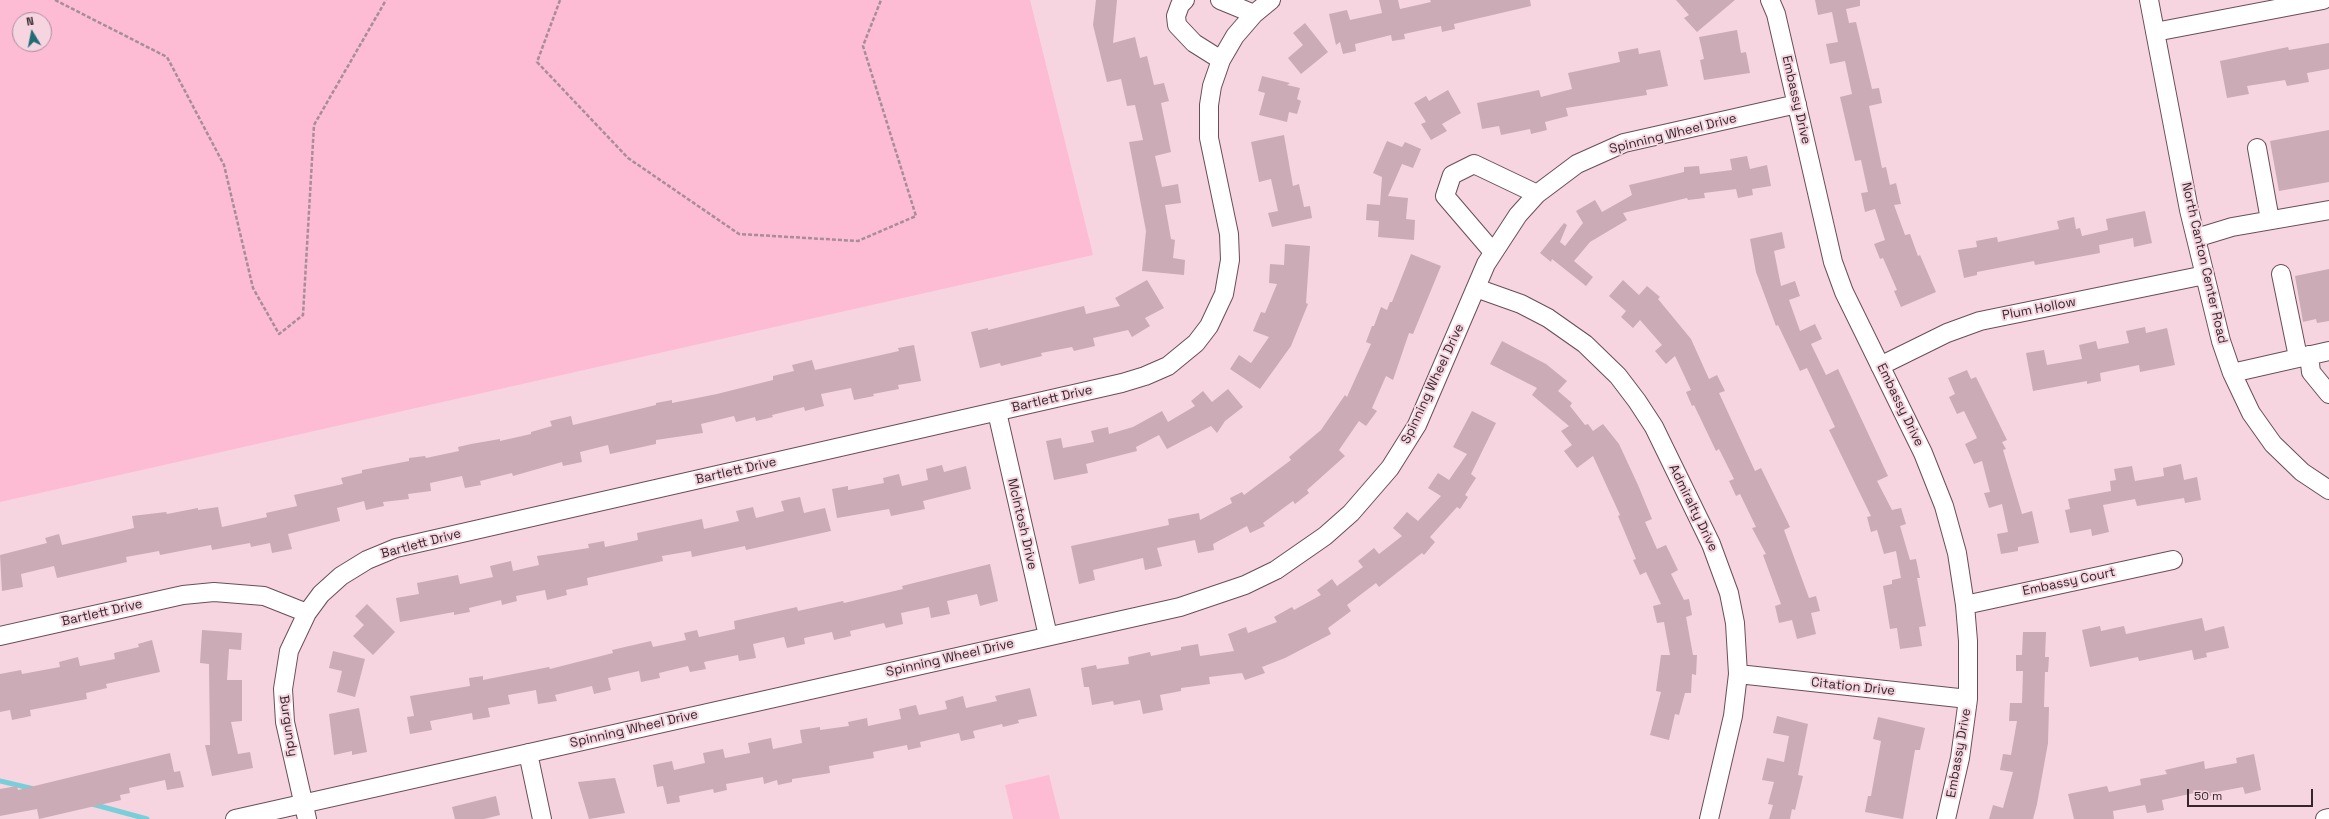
<!DOCTYPE html>
<html>
<head>
<meta charset="utf-8">
<style>
	body { margin:0 }
	#map { position:relative; width:2329px; height:819px; overflow:hidden; background:#f6d5e1; font-family:"Space Grotesk",sans-serif }
	canvas { display:block }
	.north { position:absolute; left:12px; top:12px; width:40px; height:40px; box-sizing:border-box; background:#f6d5e1; border:1px solid #a88f98; border-radius:50%; rotate:350deg; font-size:11px; font-weight:700; line-height:16px; text-align:center; color:#33272b }
	.north::after { content:''; display:block; margin:auto; width:14px; height:18px; background:#216c74; clip-path:polygon(50% 0,100% 100%,50% 72%,0 100%) }
	.scale { position:absolute; left:2187px; top:789px; width:126px; height:18px; box-sizing:border-box; border:2px solid #33272b; border-top:0; padding-left:5px; font-size:12px; line-height:14px; white-space:nowrap; color:#33272b; -webkit-text-stroke:3px #f6d5e1; paint-order:stroke }
</style>
</head>
<body>
<div id="map">
<canvas width="2329" height="819"></canvas>
<div class="north">N</div>
<div class="scale">50 m</div>
</div>
<script>
const context = document.querySelector('canvas').getContext('2d');
context.lineJoin = 'round';
function fill(path, color) {
  context.fillStyle = color;
  context.fill(path, 'evenodd');
}
function toPath(rows) {
  const path = new Path2D();
  for (const r of rows) {
    path.moveTo(r[0], r[1]);
    for (let i = 2; i < r.length; i += 2) path.lineTo(r[i], r[i + 1]);
  }
  return path;
}
function stroke(path, color, width, dash) {
  context.strokeStyle = color;
  context.lineWidth = width;
  context.lineCap = dash ? 'butt' : 'round';
  context.setLineDash(dash || []);
  context.stroke(path);
}
function drawText(font, color, halo, rows, align = 'center') {
  context.font = font + ' "Space Grotesk",sans-serif';
  context.lineWidth = 4;
  context.setLineDash([]);
  context.textBaseline = 'middle';
  context.strokeStyle = halo;
  context.fillStyle = color;
  for (const [text, x, y, turn = 0] of rows) {
    context.save();
    context.translate(x, y);
    context.rotate((+turn || 0) * Math.PI / 180);
    context.textAlign = isNaN(turn) ? turn : align;
    if (halo) context.strokeText(text, 0, 0);
    context.fillText(text, 0, 0);
    context.restore();
  }
}
const green = toPath([
	[0,0,1030,0,1093,255,0,502],
	[20,20,44,20,44,44,20,44],
	[1049,775,1060,819,1013,819,1005,785]
]);
const stream = toPath([
	[0,781,34,789],
	[92,804,147,819]
]);
const building = toPath([
	[1096,0,1117,0,1113,43,1135,37,1140,58,1147,56,1154,85,1164,83,1169,101,1161,103,1171,152,1155,156,1162,187,1178,184,1181,203,1165,205,1171,239,1175,240,1173,258,1185,260,1184,275,1142,271,1146,231,1129,142,1143,140,1135,105,1127,106,1121,79,1107,82,1093,25],
	[1379,0,1398,0,1400,9,1431,2,1430,0,1530,0,1531,6,1454,24,1455,29,1442,32,1441,26,1404,34,1405,39,1392,41,1391,35,1355,44,1356,51,1343,54,1340,42,1336,45,1329,14,1347,10,1350,20,1382,13],
	[1676,0,1735,0,1697,32,1684,18,1689,15],
	[1815,0,1860,0,1860,6,1846,9,1849,23,1856,22,1872,89,1879,88,1882,103,1869,106,1882,168,1886,167,1890,185,1896,183,1901,204,1894,205,1905,235,1910,234,1918,256,1920,255,1936,292,1901,307,1894,291,1897,290,1883,258,1880,259,1874,244,1885,240,1875,209,1865,212,1861,193,1868,192,1861,160,1855,161,1840,97,1852,94,1845,61,1830,64,1826,44,1838,42,1832,12,1818,15],
	[1305,23,1328,52,1301,74,1288,58,1303,45,1293,33],
	[1737,30,1741,53,1746,52,1750,73,1704,80,1700,60,1704,59,1699,37],
	[2329,43,2329,69,2307,73,2309,82,2287,86,2285,80,2247,86,2249,94,2227,98,2220,61,2288,47,2289,50],
	[1638,48,1639,54,1660,50,1668,86,1646,90,1647,95,1566,108,1568,116,1545,122,1547,130,1531,134,1530,129,1501,135,1499,126,1482,129,1477,103,1539,90,1541,97,1572,89,1568,73,1620,62,1618,52],
	[1262,76,1290,83,1287,85,1300,88,1297,99,1301,101,1297,114,1289,112,1287,122,1259,115,1265,93,1258,91],
	[1448,90,1461,113,1442,124,1447,131,1431,140,1421,124,1426,122,1414,103,1426,96,1429,101],
	[2329,130,2329,182,2279,191,2270,141],
	[1284,135,1293,186,1299,184,1304,207,1310,206,1312,218,1272,227,1268,213,1278,211,1271,179,1259,182,1251,142],
	[1387,141,1402,147,1405,142,1421,149,1413,168,1402,164,1388,196,1408,198,1406,219,1415,220,1414,240,1378,237,1379,221,1366,220,1367,204,1380,205,1382,177,1373,173],
	[1747,156,1750,169,1767,165,1771,186,1752,189,1753,195,1738,198,1736,189,1704,193,1705,198,1688,200,1687,198,1623,213,1627,220,1590,242,1574,261,1593,277,1586,286,1552,259,1551,262,1540,253,1564,223,1567,225,1560,242,1565,246,1583,223,1576,211,1595,200,1602,212,1632,195,1629,185,1684,172,1684,167,1699,166,1700,174,1732,170,1730,159],
	[2145,211,2152,243,2134,247,2133,238,2099,245,2100,253,2035,265,2034,261,1977,272,1977,275,1964,278,1958,250,1977,247,1976,241,1997,237,1998,242,2059,229,2057,221,2074,217,2076,229,2080,228,2082,236,2108,230,2106,219],
	[1782,232,1785,248,1774,251,1781,286,1795,281,1800,296,1789,300,1800,331,1815,324,1822,339,1811,344,1826,375,1838,369,1888,476,1877,481,1892,510,1901,508,1906,524,1900,526,1910,560,1916,559,1920,578,1917,578,1926,626,1919,627,1922,646,1900,649,1897,628,1890,629,1883,586,1892,584,1892,580,1901,578,1896,551,1884,554,1877,530,1871,532,1867,517,1871,516,1829,430,1835,427,1807,368,1800,371,1778,325,1776,326,1756,272,1750,239],
	[1285,244,1310,246,1306,303,1308,304,1291,346,1260,389,1230,369,1239,355,1251,363,1269,337,1253,331,1261,312,1265,313,1277,284,1269,283,1270,264,1284,265],
	[1411,254,1441,266,1413,334,1409,333,1393,380,1386,376,1372,408,1377,411,1366,426,1359,421,1339,450,1345,456,1307,490,1309,493,1295,504,1293,501,1263,523,1265,526,1250,533,1247,526,1213,544,1214,550,1198,553,1195,540,1157,548,1162,566,1145,570,1143,558,1093,570,1095,580,1079,584,1071,546,1169,525,1168,519,1199,513,1200,520,1232,503,1230,498,1242,492,1244,495,1291,460,1289,457,1321,430,1345,395,1347,397,1371,344,1366,342,1372,326,1374,326,1381,307,1387,310,1390,302,1392,302],
	[2329,269,2329,321,2317,323,2316,319,2303,322,2295,276],
	[1147,280,1164,308,1145,318,1150,326,1132,337,1128,330,1093,338,1095,346,1074,351,1072,347,1041,353,1042,356,1001,366,1000,363,980,368,971,332,988,328,988,330,1084,306,1086,314,1120,306,1115,298],
	[1623,280,1639,295,1647,286,1660,297,1658,299,1691,339,1709,379,1717,375,1725,391,1719,393,1755,471,1761,468,1790,527,1784,530,1809,598,1816,596,1820,611,1811,613,1816,634,1797,639,1792,620,1779,623,1775,606,1781,604,1763,555,1766,554,1752,528,1756,527,1740,494,1736,496,1729,481,1734,479,1719,449,1716,451,1694,405,1692,406,1686,392,1691,390,1675,356,1666,364,1655,351,1662,345,1640,320,1633,328,1621,317,1626,311,1609,296],
	[2145,327,2146,333,2167,328,2175,365,2140,372,2139,365,2100,373,2101,381,2087,384,2087,381,2033,391,2026,353,2044,350,2047,365,2082,359,2079,345,2096,341,2098,349,2129,343,2126,331],
	[1502,341,1546,364,1567,381,1558,391,1572,403,1570,406,1585,425,1588,424,1593,431,1603,424,1619,444,1638,485,1652,519,1645,522,1657,549,1666,545,1678,570,1671,574,1684,600,1689,599,1692,615,1686,617,1693,655,1697,655,1696,675,1692,674,1691,693,1685,693,1679,715,1675,714,1669,740,1650,735,1661,692,1656,691,1661,655,1670,655,1664,622,1657,623,1653,606,1661,604,1646,572,1640,575,1633,560,1636,559,1618,516,1620,515,1593,456,1577,468,1564,451,1572,445,1561,431,1569,426,1532,395,1537,388,1490,364],
	[914,345,921,381,898,385,899,389,873,394,874,396,854,400,851,388,821,394,824,406,805,411,804,407,772,415,773,417,756,421,755,417,736,422,734,416,701,424,703,433,656,440,656,444,610,454,608,445,580,452,582,462,563,466,562,462,513,476,512,473,480,481,481,485,465,488,462,476,430,483,431,491,408,494,409,499,383,502,384,506,366,510,364,501,337,508,340,521,288,534,292,549,272,553,270,543,251,547,250,543,212,550,211,545,160,555,159,551,126,557,127,562,57,578,54,566,21,574,23,587,2,591,0,555,47,543,45,538,59,534,62,545,134,528,132,516,166,512,167,514,198,508,198,510,218,507,222,527,267,517,266,513,297,506,294,495,343,484,341,478,362,473,362,470,409,461,409,458,425,456,426,458,459,451,458,447,471,444,500,439,500,441,531,434,531,432,552,426,550,421,571,416,573,425,656,405,656,403,672,400,672,403,717,394,773,380,773,376,794,371,792,365,812,360,815,370,899,351,898,348],
	[1967,370,1971,379,1976,377,2007,440,2002,442,2006,449,2003,450,2022,514,2032,511,2039,543,2018,547,2018,551,2001,554,1997,534,2008,532,2002,504,1989,508,1984,493,1990,492,1982,461,1974,464,1965,444,1977,438,1964,411,1957,414,1949,397,1955,394,1948,378],
	[1228,389,1243,407,1225,421,1217,433,1211,426,1167,449,1159,435,1136,447,1137,451,1086,464,1088,473,1054,480,1046,441,1061,438,1063,448,1094,442,1091,431,1108,427,1109,434,1133,427,1162,411,1168,422,1195,406,1191,401,1203,391,1212,402],
	[1472,411,1496,423,1471,474,1476,478,1465,495,1468,497,1460,509,1457,507,1430,537,1435,542,1424,555,1422,553,1379,587,1376,583,1347,605,1351,611,1328,628,1331,634,1285,658,1262,667,1265,673,1245,680,1242,673,1209,677,1210,684,1181,688,1181,691,1160,695,1163,710,1143,714,1140,700,1114,705,1113,701,1092,705,1089,687,1084,687,1081,668,1096,665,1097,669,1129,664,1128,657,1150,652,1151,656,1181,650,1181,647,1198,644,1200,656,1234,651,1228,634,1246,627,1248,633,1277,622,1274,617,1292,607,1294,610,1321,595,1317,590,1332,579,1337,586,1363,567,1358,561,1374,548,1379,554,1402,536,1393,528,1407,512,1418,521,1441,496,1428,488,1438,473,1449,480,1467,454,1453,447],
	[2181,464,2184,480,2197,477,2201,500,2185,503,2184,498,2137,506,2135,499,2103,505,2109,532,2092,536,2091,529,2070,533,2065,510,2070,509,2068,499,2111,491,2110,481,2116,480,2114,469,2132,466,2135,481,2164,476,2163,468],
	[942,465,944,472,966,466,971,489,923,501,925,509,891,516,889,509,837,518,832,489,848,486,848,490,884,483,883,478,899,474,902,486,928,480,926,469],
	[800,497,804,513,825,508,831,531,746,550,745,546,692,557,691,551,662,556,663,561,587,578,588,585,566,590,567,595,547,600,545,590,516,596,517,601,502,605,501,600,469,608,470,612,454,615,454,612,400,622,396,598,419,594,417,583,458,575,460,584,493,577,490,566,511,561,513,571,539,565,537,556,589,548,588,544,604,541,605,547,638,540,637,533,702,519,704,529,739,521,736,511,753,507,756,518,784,511,781,501],
	[990,564,998,601,980,606,977,594,947,601,950,614,931,618,929,607,901,613,903,624,886,628,884,623,850,631,851,636,834,640,832,632,804,638,805,644,787,648,784,637,753,644,756,658,739,661,738,655,704,662,706,669,690,672,688,666,659,673,660,678,641,682,639,671,608,678,611,690,594,694,592,686,555,695,557,701,538,704,536,690,508,695,510,704,488,708,490,717,473,720,472,713,430,721,432,730,410,734,407,717,414,716,410,696,470,686,469,678,483,676,483,680,549,667,550,669,613,653,612,650,651,641,653,647,686,640,684,633,697,630,699,637,735,629,734,621,797,607,798,611,843,601,844,603,903,589,902,586],
	[367,604,395,632,373,655,353,636,364,625,355,616],
	[2202,618,2205,631,2224,626,2229,648,2206,653,2207,657,2194,660,2192,650,2139,661,2138,657,2090,667,2082,630,2100,626,2101,631,2124,626,2126,634],
	[202,630,242,633,241,650,229,649,227,680,242,680,242,721,231,722,238,754,250,752,253,768,212,776,205,745,210,745,209,664,200,663],
	[2023,632,2046,632,2045,657,2049,657,2048,672,2045,672,2044,707,2049,707,2048,743,2037,804,2033,819,1989,819,1993,805,2003,808,2013,772,2000,770,2003,754,2011,755,2017,721,2009,721,2010,703,2022,703,2023,671,2016,671,2016,655,2022,655],
	[152,640,160,672,106,684,107,688,86,693,87,699,30,710,31,716,12,720,10,710,0,712,0,674,21,670,22,674,60,667,59,662,78,657,80,666,115,659,114,653,139,647,138,644],
	[333,651,365,659,355,697,337,692,342,671,329,668],
	[1030,688,1037,716,1018,720,1019,723,1003,727,1002,724,973,731,975,738,961,741,959,733,920,742,921,747,908,750,907,745,873,752,874,758,829,766,830,773,792,779,792,782,778,785,777,780,764,784,763,777,726,784,727,790,714,793,713,789,679,796,680,802,667,804,663,786,657,787,653,765,672,761,674,770,705,763,703,753,723,749,725,758,750,753,748,743,771,738,773,749,802,743,800,730,820,727,820,730,849,726,848,722,867,718,868,726,901,719,899,709,916,705,919,715,947,709,945,701,963,696,966,708,997,701,995,696],
	[359,708,367,752,352,755,352,751,334,755,329,714],
	[1777,716,1808,724,1798,775,1803,776,1795,810,1792,809,1790,819,1769,819,1773,805,1768,804,1774,782,1762,780,1767,758,1784,762,1789,736,1773,733],
	[1878,717,1925,728,1920,750,1915,750,1903,819,1865,812,1868,796,1871,796,1881,741,1873,739],
	[170,753,174,772,180,771,184,787,167,790,165,780,129,788,130,793,120,795,121,800,39,819,37,809,0,816,0,789,17,786,18,790],
	[2254,754,2261,790,2245,794,2243,787,2211,793,2211,796,2195,800,2194,793,2162,800,2164,810,2147,813,2145,805,2113,811,2114,819,2074,819,2068,794,2107,786,2109,792,2141,785,2140,779,2167,774,2165,770,2204,761,2205,769,2237,763,2236,758],
	[615,778,625,813,589,819,578,782],
	[496,796,500,815,484,819,455,819,452,807]
]);
const path = toPath([
	[55,0,167,57,224,165,253,288,279,334,303,315,314,125,386,0],
	[560,0,537,62,628,158,739,234,858,241,916,216,863,46,881,0]
]);
const minor = toPath([
	[1185,0,1180,5,1176,16,1177,25,1194,43,1221,60],
	[1220,0,1254,14],
	[1770,0,1776,14,1833,262,1844,292,1923,453,1944,506,1957,553,1965,605,1968,641,1968,699,1960,758,1946,819],
	[2149,0,2189,210,2221,341,2232,373,2251,413,2273,444,2302,472,2329,490],
	[2155,32,2323,0],
	[2257,148,2270,220],
	[2196,238,2232,227,2329,210],
	[1493,252,1445,196,1452,175,1474,164,1537,194],
	[2281,274,2298,357],
	[1476,288,1521,304,1548,318,1585,344,1618,376,1637,401,1654,427,1711,544,1729,593,1735,623,1738,674,1733,716,1709,819],
	[2309,355,2311,372,2329,394],
	[1880,366,1947,333,1980,321,2205,275],
	[2232,373,2329,351],
	[997,412,1048,636],
	[1965,605,2173,560],
	[0,636,183,595,214,592,264,596,307,613,321,594,341,576,367,560,396,548,1122,383,1145,376,1168,366,1196,343,1209,326,1224,294,1230,260,1229,234,1209,138,1209,105,1212,86,1221,60,1235,36,1254,14,1271,0],
	[1738,674,1968,699],
	[528,753,542,819],
	[235,819,1180,607,1245,585,1276,570,1325,536,1351,513,1390,468,1417,425,1486,264,1518,215,1537,194,1577,164,1624,143,1797,104],
	[307,819,285,722,283,689,289,651,307,613],
	[2325,819,2329,818]
]);
const streetNames = [
	["Embassy Drive",1796,100,77],
	["Spinning Wheel Drive",1673,134,-14],
	["North Canton Center Road",2204,263,77],
	["Plum Hollow",2039,309,-11],
	["Spinning Wheel Drive",1433,384,-65],
	["Bartlett Drive",1052,399,-13],
	["Embassy Drive",1900,405,64],
	["Bartlett Drive",736,471,-13],
	["Admiralty Drive",1693,508,64],
	["McIntosh Drive",1022,524,77],
	["Bartlett Drive",421,544,-15],
	["Embassy Court",2069,582,-12],
	["Bartlett Drive",102,613,-13],
	["Spinning Wheel Drive",950,658,-13],
	["Citation Drive",1853,687,6],
	["Burgundy",288,726,81],
	["Spinning Wheel Drive",634,729,-13],
	["Embassy Drive",1959,753,-80]
];
fill(green, '#febbd4');
stroke(stream, '#79cfd9', 5);
fill(building, '#cbabb6');
stroke(minor, '#694e58', 20);
stroke(path, '#a68e96', 2.5, [4, 2]);
stroke(minor, '#fff', 18);
drawText('13px', '#33272b', '#f6d5e1', streetNames);
</script>
</body>
</html>
